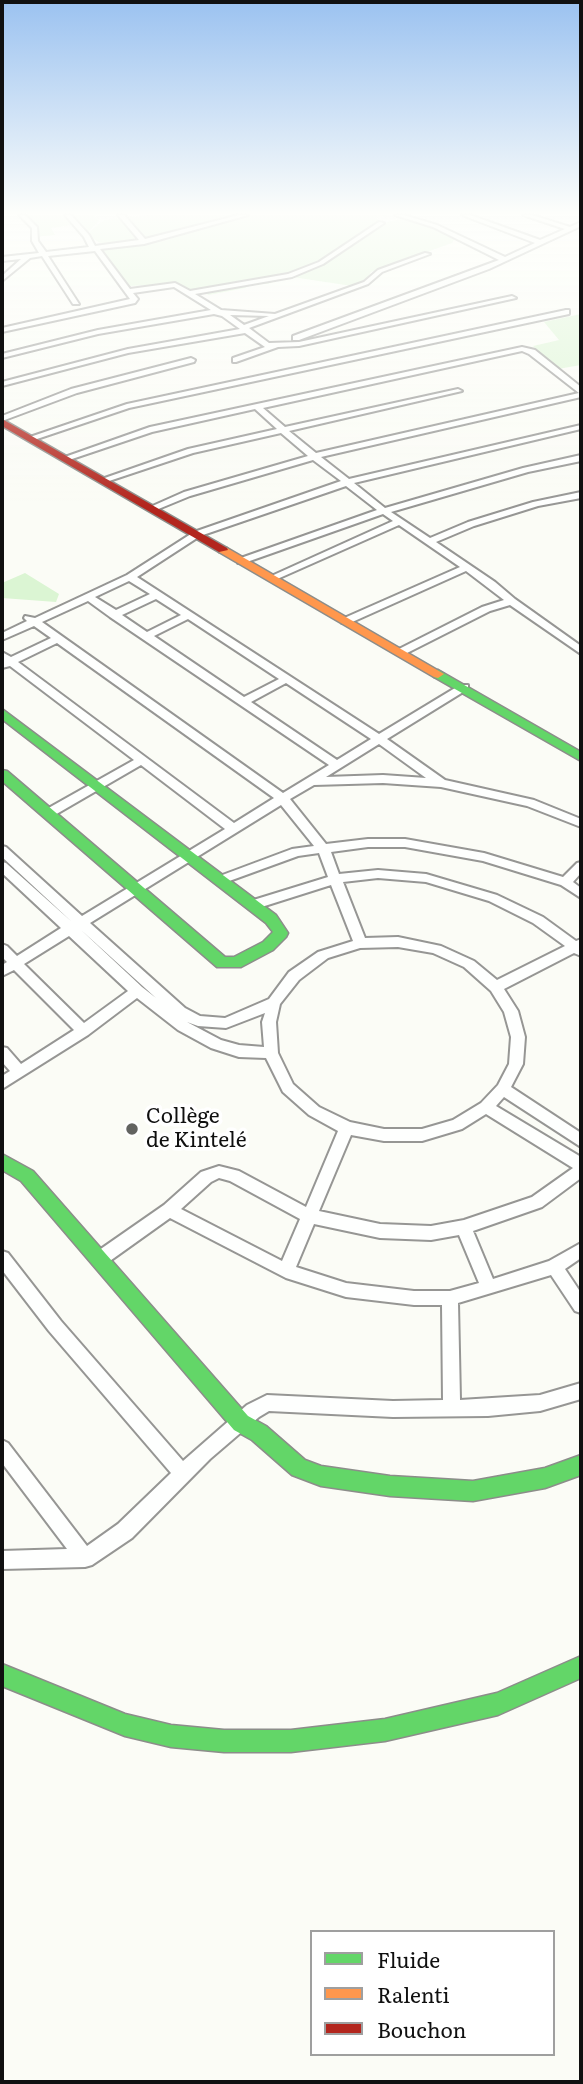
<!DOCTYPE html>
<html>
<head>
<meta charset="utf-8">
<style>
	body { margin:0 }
	#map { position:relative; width:583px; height:2084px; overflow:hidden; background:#fbfcf6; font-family:Literata,serif }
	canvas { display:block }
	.frame { position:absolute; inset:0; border:4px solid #101010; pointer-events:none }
	.legend { position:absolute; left:310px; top:1930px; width:245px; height:126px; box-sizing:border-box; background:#fff; border:2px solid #9f9f9f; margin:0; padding:9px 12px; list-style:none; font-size:21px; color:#101010 }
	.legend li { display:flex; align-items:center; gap:14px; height:35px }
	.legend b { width:35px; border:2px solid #9f9f9f }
</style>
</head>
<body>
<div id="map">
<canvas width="583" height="2084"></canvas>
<div class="frame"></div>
<ul class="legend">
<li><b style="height:9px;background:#63d668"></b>Fluide</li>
<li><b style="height:9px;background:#ff974d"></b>Ralenti</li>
<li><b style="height:9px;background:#b3261e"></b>Bouchon</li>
</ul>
</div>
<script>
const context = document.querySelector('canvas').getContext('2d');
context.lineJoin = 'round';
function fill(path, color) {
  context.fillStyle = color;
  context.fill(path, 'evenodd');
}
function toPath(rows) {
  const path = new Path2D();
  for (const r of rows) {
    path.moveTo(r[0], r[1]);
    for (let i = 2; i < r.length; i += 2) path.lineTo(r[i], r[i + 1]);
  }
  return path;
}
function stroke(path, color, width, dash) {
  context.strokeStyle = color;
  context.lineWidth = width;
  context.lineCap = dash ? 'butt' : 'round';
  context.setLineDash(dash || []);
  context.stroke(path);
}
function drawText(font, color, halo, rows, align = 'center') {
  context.font = font + ' Literata,serif';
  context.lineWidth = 7;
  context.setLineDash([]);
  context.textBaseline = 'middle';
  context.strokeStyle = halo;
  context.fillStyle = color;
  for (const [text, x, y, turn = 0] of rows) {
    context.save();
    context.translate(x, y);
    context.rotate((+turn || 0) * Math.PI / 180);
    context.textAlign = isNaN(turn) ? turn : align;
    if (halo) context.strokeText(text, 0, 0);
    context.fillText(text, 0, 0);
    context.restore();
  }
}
const green = toPath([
	[24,215,94,215,99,221,85,235,80,235,72,225,51,228,55,235,35,237,38,229],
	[149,215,393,215,376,217,380,223,317,264,268,284,253,284,245,288,209,295,182,287,181,284,129,286,97,249,167,240,200,229,102,244,90,237,90,231,104,220],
	[405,218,433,226,455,238,452,243,371,272,367,279,352,286,292,277,322,263,383,223],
	[581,314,581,365,558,369,533,346,559,340,544,322],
	[25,573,59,594,56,602,2,598,2,583]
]);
const street = toPath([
	[19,215,25,215,37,227,38,241,46,252,89,247,84,237,65,215,71,215,89,235,95,246,139,240,118,215,124,215,145,239,239,215,248,215,144,244,100,249,130,289,175,283,190,291,288,274,319,262,379,222,384,223,323,264,292,277,195,294,221,310,275,314,364,282,378,270,425,253,430,254,382,272,368,284,249,328,269,343,299,342,512,296,516,298,299,346,278,347,236,362,233,362,233,358,265,347,245,333,128,353,2,386,2,382,128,349,240,329,222,316,214,314,98,334,2,358,2,354,98,330,211,310,174,287,133,293,138,299,135,303,2,332,2,328,130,299,95,251,48,256,79,304,73,304,42,256,30,258,2,281,2,276,21,259,2,261,2,257,39,253,32,241,32,228,19,215],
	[230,315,269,316,244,325,230,315],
	[395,215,404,215,437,225,505,257,535,243,462,215,470,215,540,240,565,229,523,215,532,215,570,227,581,222,581,226,489,269,299,340,293,340,293,336,499,260,433,227,395,215],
	[566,310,569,310,569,314,129,408,34,440,27,438,127,404,566,310],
	[522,347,535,350,581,387,581,397,321,457,349,479,581,425,581,429,354,483,385,508,523,468,581,455,581,461,528,472,391,512,430,538,468,522,533,502,581,492,581,498,538,506,474,526,436,542,495,582,515,599,581,646,581,654,510,605,490,611,405,654,397,654,397,650,482,607,504,600,466,571,350,623,342,623,342,619,460,567,399,525,275,580,267,578,393,521,383,514,244,563,238,563,238,559,377,510,346,486,200,536,137,577,379,734,460,685,468,685,468,689,387,739,445,780,534,800,581,819,581,827,527,806,441,787,383,783,314,785,290,799,326,844,368,839,405,839,484,853,563,877,577,863,581,862,581,873,573,882,581,888,581,898,561,885,483,861,405,847,368,847,331,852,339,874,378,870,426,874,497,895,543,917,576,941,581,939,581,956,574,953,504,989,518,1011,525,1037,523,1064,511,1087,581,1133,581,1147,504,1097,496,1106,581,1157,581,1178,542,1207,473,1231,493,1279,549,1261,581,1243,581,1258,565,1269,581,1293,581,1313,575,1311,551,1275,458,1303,460,1400,540,1395,581,1383,581,1399,540,1411,488,1416,393,1417,269,1411,259,1417,210,1459,132,1538,92,1565,85,1567,2,1569,2,1551,67,1549,2,1463,2,1440,8,1443,87,1546,118,1524,171,1473,49,1331,2,1270,2,1251,8,1253,61,1321,183,1461,247,1405,267,1395,393,1401,443,1400,442,1305,414,1305,346,1297,286,1278,170,1218,107,1263,101,1265,95,1263,93,1258,95,1253,164,1205,201,1172,219,1166,239,1171,306,1207,338,1131,309,1115,283,1092,266,1058,239,1057,211,1048,178,1030,137,998,88,1035,2,1089,2,1076,10,1071,2,1062,2,1047,7,1048,21,1064,74,1030,14,970,2,976,2,965,7,962,2,957,2,944,7,946,17,956,61,928,2,873,2,862,6,863,72,922,2,857,2,846,6,847,82,916,225,829,141,765,53,816,45,816,45,810,134,760,10,666,2,668,2,652,11,657,51,638,34,626,2,640,2,633,27,621,24,618,25,616,35,618,127,575,194,532,341,481,313,460,190,496,156,510,148,508,184,492,308,456,281,433,193,453,106,482,99,480,188,449,277,429,255,409,152,432,69,460,62,458,150,427,522,347],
	[522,351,529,354,579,393,316,453,289,431,462,391,458,389,285,427,263,408,522,351],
	[129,581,150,594,116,610,95,597,129,581],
	[156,599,181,615,147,632,122,615,156,599],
	[88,601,110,617,329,765,283,793,42,622,88,601],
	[188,619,279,679,244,697,154,636,188,619],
	[57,643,274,798,234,823,18,662,57,643],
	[286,683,371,739,337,760,251,702,286,683],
	[379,744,426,778,383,775,326,777,379,744],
	[281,805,314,846,292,849,217,877,215,880,221,884,298,856,319,853,328,877,247,902,246,905,252,910,331,885,353,941,318,952,289,972,269,999,225,1018,200,1016,185,1008,90,923,281,805],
	[378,878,426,882,489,901,533,923,565,946,497,980,474,961,441,946,398,937,365,938,343,882,378,878],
	[80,929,156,998,142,987,80,929],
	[69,936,128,991,84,1023,24,964,69,936],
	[398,947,433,953,464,967,491,991,504,1012,511,1037,509,1064,498,1085,481,1103,453,1120,422,1129,384,1129,350,1122,319,1107,293,1084,278,1053,276,1022,280,1004,299,980,328,958,360,948,398,947],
	[265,1013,262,1022,264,1047,239,1045,221,1040,187,1022,198,1026,226,1028,265,1013],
	[486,1114,573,1168,532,1197,464,1220,431,1226,380,1224,319,1211,351,1135,384,1141,422,1141,462,1129,486,1114],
	[219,1178,230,1181,300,1219,282,1261,181,1209,211,1182,219,1178],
	[314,1224,380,1238,431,1240,459,1235,479,1283,450,1291,414,1291,346,1283,296,1267,314,1224],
	[191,358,195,360,194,362,77,393,2,421,2,416,71,389,191,358]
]);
const fast = toPath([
	[438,670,581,752,581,761,434,677,432,674,438,670],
	[2,709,276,915,288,933,286,937,273,950,241,967,217,967,2,781,2,770,7,771,225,957,234,957,263,942,273,932,266,923,2,719,2,709],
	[2,1154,33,1171,248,1416,266,1426,305,1460,321,1466,390,1476,473,1481,545,1468,581,1455,581,1475,545,1488,473,1501,390,1496,321,1486,292,1475,252,1440,234,1430,21,1181,2,1170,2,1154],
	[581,1656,581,1678,498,1715,385,1741,291,1752,224,1752,171,1747,125,1736,2,1686,2,1664,125,1714,171,1725,224,1730,291,1730,385,1719,497,1693,581,1656]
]);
const slow = toPath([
	[219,548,227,548,444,674,438,678,434,677,219,552,219,548]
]);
const jam = toPath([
	[2,419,227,548,228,550,219,552,2,426,2,419]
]);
const markers = [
	[132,1129,7,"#626360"]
];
const poiNames = [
	["Collège",146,1117],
	["de Kintelé",146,1141]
];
fill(green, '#dbf5d3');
stroke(street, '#969694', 4);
stroke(fast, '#8c8d8a', 3);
stroke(slow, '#8c8d8a', 3);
stroke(jam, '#8c8d8a', 3);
fill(street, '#fefffe');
fill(fast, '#63d668');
fill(slow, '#ff974d');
fill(jam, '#b3261e');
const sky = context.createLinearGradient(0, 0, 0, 506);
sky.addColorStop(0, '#9bc2f0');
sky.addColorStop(0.42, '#fdfefb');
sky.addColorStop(1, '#fdfefb00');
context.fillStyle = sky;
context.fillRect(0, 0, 583, 506);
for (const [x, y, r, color] of markers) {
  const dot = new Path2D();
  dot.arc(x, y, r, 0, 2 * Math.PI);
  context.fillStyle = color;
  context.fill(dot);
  stroke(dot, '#fff', 2.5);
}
drawText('21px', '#101010', '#fff', poiNames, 'left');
</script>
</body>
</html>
